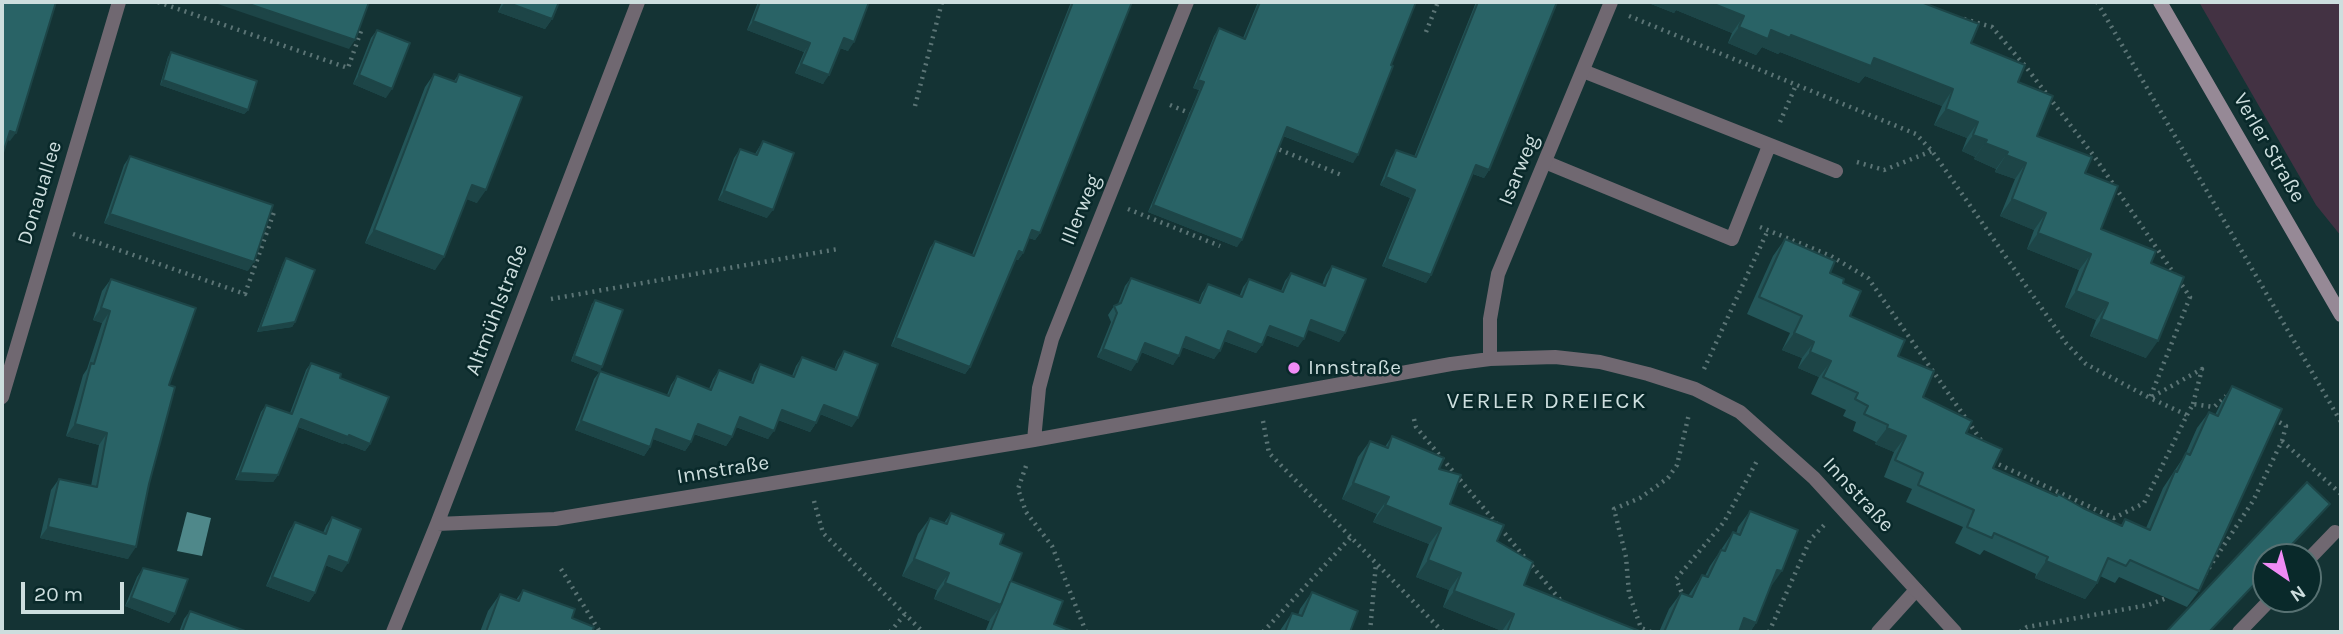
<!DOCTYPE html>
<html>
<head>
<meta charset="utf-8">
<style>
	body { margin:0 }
	#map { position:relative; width:2343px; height:634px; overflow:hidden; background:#143334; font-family:Karla,sans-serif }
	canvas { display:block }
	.frame { position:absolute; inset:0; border:4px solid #cddede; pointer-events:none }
	.north { position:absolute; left:2252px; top:543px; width:70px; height:70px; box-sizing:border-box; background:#09292a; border:2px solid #577172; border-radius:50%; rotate:145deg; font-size:19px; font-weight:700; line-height:28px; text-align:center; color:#cddede }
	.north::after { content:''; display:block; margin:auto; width:24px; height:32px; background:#f08bf5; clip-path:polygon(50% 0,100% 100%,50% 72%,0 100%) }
	.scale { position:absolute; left:21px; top:582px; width:103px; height:32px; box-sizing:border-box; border:4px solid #cddede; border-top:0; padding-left:9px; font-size:21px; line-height:24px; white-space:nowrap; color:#cddede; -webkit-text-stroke:5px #09292a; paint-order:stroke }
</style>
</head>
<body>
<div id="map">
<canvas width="2343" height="634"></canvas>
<div class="frame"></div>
<div class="north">N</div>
<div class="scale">20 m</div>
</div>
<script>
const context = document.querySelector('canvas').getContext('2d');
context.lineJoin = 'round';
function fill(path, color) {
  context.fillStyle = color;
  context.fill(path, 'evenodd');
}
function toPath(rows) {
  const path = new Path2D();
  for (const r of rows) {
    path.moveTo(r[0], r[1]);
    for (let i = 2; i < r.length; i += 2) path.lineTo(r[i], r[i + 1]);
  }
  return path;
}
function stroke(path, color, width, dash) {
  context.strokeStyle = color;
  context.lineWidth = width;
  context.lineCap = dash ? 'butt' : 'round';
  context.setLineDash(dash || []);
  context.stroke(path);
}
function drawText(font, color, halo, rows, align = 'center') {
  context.font = font + ' Karla,sans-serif';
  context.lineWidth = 5;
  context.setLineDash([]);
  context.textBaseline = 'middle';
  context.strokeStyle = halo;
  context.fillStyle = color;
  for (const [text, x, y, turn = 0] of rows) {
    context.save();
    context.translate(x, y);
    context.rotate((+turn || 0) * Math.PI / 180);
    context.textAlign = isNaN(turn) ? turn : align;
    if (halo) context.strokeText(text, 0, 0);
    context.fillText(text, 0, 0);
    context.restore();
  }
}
const green = toPath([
	[2199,2,2341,2,2341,236,2316,205]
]);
const water = toPath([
	[187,512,211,518,202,556,177,551]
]);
const path = toPath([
	[158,2,348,68,361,31],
	[2097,2,2341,422],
	[1629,16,1916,134,1932,151,2066,343,2086,364,2150,398,2202,369,2193,404],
	[1964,19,1992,27,2026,67,2094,156,2190,297,2150,398,2187,415,2144,503,2114,518,1998,464,1994,459],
	[1426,32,1438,2],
	[1170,105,1194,115],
	[915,106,942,2],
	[1780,122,1796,85],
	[1273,147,1344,176],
	[1857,162,1884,170,1932,151],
	[1128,209,1220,246],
	[1760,227,1831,256,1868,278,1983,443],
	[73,234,245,294,274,212],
	[551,299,838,249],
	[1704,369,1768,230],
	[2187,415,2193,404,2214,407,2226,396],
	[1414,419,1416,427,1562,602],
	[1263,421,1269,453,1443,632],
	[2282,441,2341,494],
	[1026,466,1018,489,1026,512,1052,546,1086,632],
	[814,501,823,533,923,632],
	[561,569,600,632],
	[2205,574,2253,501,2282,441,2286,426,2274,419],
	[1684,598,1676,579,1724,522,1758,459],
	[890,632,905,614],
	[1263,632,1350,538],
	[1370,632,1376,563],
	[1651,632,1641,628,1629,593,1626,557,1614,509,1640,498,1668,478,1677,465,1689,414],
	[1769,632,1810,540,1826,523],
	[2020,632,2027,627,2148,605,2172,596]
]);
const lane = toPath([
	[1583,71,1836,171],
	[1545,162,1732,239,1769,146],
	[2308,560,2335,532],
	[1878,632,1916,590],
	[2239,632,2271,599]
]);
const street = toPath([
	[1490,359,1490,319,1498,274,1611,2],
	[2,397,119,2],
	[1034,440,1039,388,1052,339,1187,2],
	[437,524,555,519,1034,440,1451,364,1490,359,1555,357,1600,362,1648,374,1695,389,1740,412,1814,478,1955,632],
	[393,632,437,524,638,2]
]);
const secondary = toPath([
	[2160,2,2341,315]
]);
const wall = toPath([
	[502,2,559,2,552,19,545,29,498,12],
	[758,2,869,2,848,51,840,48,823,84,795,73,804,52,747,30],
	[1071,2,1132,2,1040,233,1035,240,1029,238,1023,253,1018,260,1015,259,970,367,965,374,891,346,930,248,935,241,972,255],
	[1258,2,1416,2,1353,163,1283,136,1237,247,1148,212,1199,90,1193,88,1214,36,1219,28,1243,38],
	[1476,2,1557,2,1489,170,1484,178,1473,174,1431,275,1426,283,1382,266,1410,198,1380,185,1391,158,1396,150,1414,157],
	[1646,2,1971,43,2018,82,2037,136,2085,173,2101,229,2151,263,2146,358,2090,336,2096,320,2065,307,2079,270,2027,249,2034,230,2000,216,2015,179,1995,172,1996,169,1974,159,1975,157,1962,151,1967,138,1934,125,1942,106,1865,76,1859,83,1780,52,1778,54,1762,47,1756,55,1728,43,1732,33,1676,10,1674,13],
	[377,30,386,98,353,84,371,38],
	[171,52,248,110,244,114,160,85,168,57],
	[434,74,454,81,459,74,477,203,467,199,435,270,365,243,425,87],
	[763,141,767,218,718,200,734,158,740,149,755,154],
	[130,156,248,271,104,223,124,165],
	[1785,239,1843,283,1850,316,1898,356,1923,397,1966,433,1993,468,2056,496,2058,494,2083,508,2121,525,2125,519,2146,528,2163,488,2185,455,2197,428,2209,412,2215,415,2221,403,2232,386,2199,591,2187,607,2119,577,2115,583,2100,576,2097,583,2085,599,2035,578,2036,574,1984,550,1980,555,1955,543,1963,527,1906,502,1912,489,1884,477,1894,452,1875,444,1876,442,1853,431,1856,422,1843,416,1846,410,1811,394,1819,377,1798,368,1802,358,1782,350,1790,333,1747,314,1773,256],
	[286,258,295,322,292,327,257,332,283,263],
	[1332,266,1345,333,1339,342,1307,329,1298,347,1266,335,1262,345,1256,353,1224,341,1214,359,1182,347,1173,365,1141,352,1131,371,1097,357,1111,322,1108,315,1114,306,1118,304,1125,286,1131,278,1198,303,1202,293,1208,284,1239,297,1243,287,1249,279,1281,291,1285,281,1291,273,1322,285,1326,275],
	[111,279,169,385,128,559,40,538,51,490,59,479,91,486,99,445,66,436,83,375,87,369,102,323,93,320,102,291],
	[595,300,602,367,599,372,571,361,592,304],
	[844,351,852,427,820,414,816,423,810,432,778,420,768,439,736,427,732,437,726,446,694,434,691,442,685,451,653,439,650,447,644,456,575,430,594,379,600,371,667,395,671,385,677,376,709,389,713,379,719,370,751,382,754,373,760,364,792,376,796,366,802,357,834,370,838,360],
	[311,363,340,378,370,444,365,451,344,443,343,444,298,427,278,475,273,482,235,480,261,412,266,405,290,413,306,370],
	[1392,436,1439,469,1450,504,1497,541,1524,585,1642,632,1501,632,1502,631,1443,607,1449,590,1416,577,1429,544,1373,522,1377,514,1342,499,1358,457,1370,441,1385,447],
	[1750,511,1770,588,1756,623,1750,632,1659,632,1669,609,1681,593,1688,596,1702,575,1705,576,1710,566,1733,532,1736,534,1738,527],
	[951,513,1000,544,1011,581,1054,624,1074,632,985,632,990,620,989,621,934,599,937,590,902,576,918,534,930,518,944,523],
	[332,517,342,572,325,565,315,593,309,602,266,586,289,531,295,522,323,533,326,526],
	[143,568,175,614,169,623,125,606,137,577],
	[523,590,572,618,592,632,480,632,488,611,500,594,516,600],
	[1312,592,1350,632,1279,632,1292,613,1298,615,1300,609],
	[190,611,248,632,179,632,184,619]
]);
const shadedWall = toPath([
	[212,2,243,2,355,40,349,49],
	[505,2,552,19,545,29,498,12],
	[1646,2,1709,2,1744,16,1732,33,1676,10,1674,13],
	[753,21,810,43,804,52,747,30],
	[1739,27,1771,30,1874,58,1953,89,1942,106,1865,76,1859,83,1780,52,1778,54,1762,47,1756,55,1728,43],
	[844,38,854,42,848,51,838,47],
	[801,64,829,75,823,84,795,73],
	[359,75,392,89,386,98,353,84],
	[163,80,248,110,244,114,160,85],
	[1198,80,1204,82,1199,90,1193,88],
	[1946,109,1978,122,1967,138,1934,125],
	[1287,127,1358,155,1353,163,1281,135],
	[10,131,16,133,10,141,4,139],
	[1973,135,1987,140,1975,157,1962,151],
	[1985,143,2008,152,1996,169,1974,159],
	[2006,155,2026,163,2015,179,1995,172],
	[1476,165,1489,170,1484,178,1471,173],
	[1386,177,1415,190,1410,198,1380,185],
	[472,185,486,190,477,203,463,198],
	[724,191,773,210,767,218,718,200],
	[2012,199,2046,213,2034,230,2000,216],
	[1153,205,1242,240,1237,247,1148,212],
	[110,214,254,262,248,271,104,223],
	[374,230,444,257,435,270,365,243],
	[1032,230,1040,233,1035,240,1027,237],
	[2038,233,2091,254,2079,270,2027,249],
	[1019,251,1023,253,1018,260,1014,258],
	[1387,259,1431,275,1426,283,1382,266],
	[2076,291,2108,303,2096,320,2065,307],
	[101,308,110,311,102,323,93,320],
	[2101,319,2158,341,2146,358,2090,336],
	[1311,320,1345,333,1339,342,1305,329],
	[295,322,292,327,257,332,260,328],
	[1270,326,1304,339,1298,347,1264,334],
	[1228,331,1262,345,1256,353,1222,340],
	[1794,333,1814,342,1802,358,1782,350],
	[1186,337,1220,351,1214,359,1180,346],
	[896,338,970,367,965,374,891,346],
	[1145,343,1179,356,1173,365,1139,351],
	[1103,349,1137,362,1131,371,1097,357],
	[1810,352,1831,361,1819,377,1798,368],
	[574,356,602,367,599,372,571,361],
	[824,405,858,418,852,427,818,413],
	[782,410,816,423,810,432,776,419],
	[740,417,774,431,768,439,734,426],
	[301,419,349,435,370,444,365,451,344,443,343,444,296,426],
	[581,421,650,447,644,456,575,430],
	[75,424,107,433,99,445,66,436],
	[698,424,732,437,726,446,692,433],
	[1887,428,1906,436,1894,452,1875,444],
	[656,429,691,442,685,451,650,438],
	[240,473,278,475,273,482,235,480],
	[1353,483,1389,497,1377,514,1342,499],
	[1385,505,1441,528,1429,544,1373,522],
	[48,527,136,547,128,559,40,538],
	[329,556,348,563,342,572,323,564],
	[914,559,949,573,937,590,902,576],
	[1428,560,1461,573,1449,590,1416,577],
	[2046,561,2097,583,2085,599,2035,578],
	[1777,570,1782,571,1770,588],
	[272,577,315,593,309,602,266,586],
	[945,583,1001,605,989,621,934,599],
	[1454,591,1514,614,1502,631,1443,607],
	[131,598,175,614,169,623,125,606],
	[1744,618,1756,623,1750,632,1734,632]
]);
const building = toPath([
	[2,2,56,2,16,133,10,131,2,156,2,2],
	[243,2,369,2,355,40,243,2],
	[506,2,559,2,552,19,506,2],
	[760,2,869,2,854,42,844,38,829,75,801,64,810,43,753,21,760,2],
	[1073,2,1132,2,1040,233,1032,230,1023,253,1019,251,970,367,896,338,935,241,974,256,1073,2],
	[1260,2,1416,2,1391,65,1393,66,1358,155,1287,127,1242,240,1153,205,1204,82,1198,80,1219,28,1245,39,1260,2],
	[1478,2,1557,2,1489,170,1476,165,1431,275,1387,259,1415,190,1386,177,1396,150,1416,157,1478,2],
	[1709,2,1921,2,1979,24,1971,43,2025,65,2018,82,2053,96,2037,136,2092,157,2085,173,2118,186,2101,229,2156,251,2151,263,2184,277,2158,341,2101,319,2108,303,2076,291,2091,254,2038,233,2046,213,2012,199,2026,163,2006,155,2008,152,1985,143,1987,140,1973,135,1978,122,1946,109,1953,89,1874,58,1871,66,1791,35,1790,38,1771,30,1768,39,1739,27,1744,16,1709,2],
	[377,30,410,43,392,89,359,75,377,30],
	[171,52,257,81,248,110,163,80,171,52],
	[434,74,456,82,459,74,522,97,486,190,472,185,444,257,374,230,434,74],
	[763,141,794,153,773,210,724,191,740,149,757,155,763,141],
	[130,156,273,205,254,262,110,214,130,156],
	[1785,239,1835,261,1830,273,1844,279,1843,283,1861,291,1850,316,1905,340,1898,356,1934,371,1923,397,1972,421,1966,433,2002,449,1993,468,2057,496,2058,494,2083,508,2122,526,2125,519,2150,530,2175,471,2177,472,2186,453,2190,455,2209,412,2218,416,2232,386,2282,409,2199,591,2130,560,2126,566,2108,558,2097,583,2046,561,2048,557,1994,533,1992,538,1967,527,1974,510,1918,485,1923,473,1895,460,1906,436,1887,428,1888,425,1864,414,1868,406,1855,399,1858,393,1823,377,1831,361,1810,352,1814,342,1794,333,1802,316,1759,297,1785,239],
	[286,258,315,270,295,322,260,328,286,258],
	[1332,266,1366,279,1345,333,1311,320,1304,339,1270,326,1262,345,1228,331,1220,351,1186,337,1179,356,1145,343,1137,362,1103,349,1117,313,1114,306,1121,303,1131,278,1200,303,1208,284,1242,297,1249,279,1283,292,1291,273,1325,286,1332,266],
	[111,279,196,308,169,385,175,387,149,484,136,547,48,527,59,479,97,487,107,433,75,424,91,363,94,364,110,311,101,308,111,279],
	[595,300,623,310,602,367,574,356,595,300],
	[844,351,878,364,858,418,824,405,816,423,782,410,774,431,740,417,732,437,698,424,691,442,656,429,650,447,581,421,600,371,669,396,677,376,711,390,719,370,753,383,760,364,794,377,802,357,836,370,844,351],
	[311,363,341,374,340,378,389,397,370,444,349,435,348,437,301,419,278,475,240,473,266,405,292,414,311,363],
	[1392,436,1444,458,1439,469,1461,475,1450,504,1504,525,1497,541,1533,562,1524,585,1642,632,1507,632,1514,614,1454,591,1461,573,1428,560,1441,528,1385,505,1389,497,1353,483,1370,441,1388,448,1392,436],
	[2307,482,2330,504,2280,557,2266,557,2266,572,2209,632,2166,632,2307,482],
	[1750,511,1798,530,1782,571,1777,570,1756,623,1744,618,1739,632,1664,632,1681,593,1692,597,1702,575,1708,577,1721,550,1725,551,1733,532,1740,535,1750,511],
	[951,513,1004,534,1000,544,1022,553,1011,581,1063,601,1054,624,1074,632,990,632,1010,582,1001,605,945,583,949,573,914,559,930,518,947,524,951,513],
	[332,517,361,529,348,563,329,556,315,593,272,577,295,522,326,534,332,517],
	[143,568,188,579,175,614,131,598,143,568],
	[523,590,575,609,572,618,594,627,592,632,486,632,500,594,519,601,523,590],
	[1312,592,1358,611,1350,632,1285,632,1292,613,1302,616,1312,592],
	[190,611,248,632,182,632,190,611]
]);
const markers = [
	[1294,368,7,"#f08bf5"]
];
const streetNames = [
	["Verler Straße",2269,148,60],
	["Isarweg",1519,170,-68],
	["Donauallee",40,193,-73],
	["Illerweg",1081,210,-68],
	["Altmühlstraße",497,310,-69],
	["Innstraße",723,470,-9],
	["Innstraße",1858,495,47]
];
const poiNames = [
	["Innstraße",1308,368]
];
const neighbourhoodNames = [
	["VERLER DREIECK",1547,401]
];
fill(green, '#433243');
fill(water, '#4f888a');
stroke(path, '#5b7475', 4.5, [2, 5]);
stroke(lane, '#706871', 14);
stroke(street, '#706871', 14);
stroke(secondary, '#968996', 14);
fill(wall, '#235558');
fill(shadedWall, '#1d4547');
fill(building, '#296366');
stroke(building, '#1d4547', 2);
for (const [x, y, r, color] of markers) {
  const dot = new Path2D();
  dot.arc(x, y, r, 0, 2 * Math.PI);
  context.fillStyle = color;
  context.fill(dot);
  stroke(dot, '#09292a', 2.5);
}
drawText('21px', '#cddede', '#09292a', streetNames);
drawText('21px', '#cddede', '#09292a', poiNames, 'left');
context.letterSpacing = '2px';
drawText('23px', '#cddede', '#09292a', neighbourhoodNames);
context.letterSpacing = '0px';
</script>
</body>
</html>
